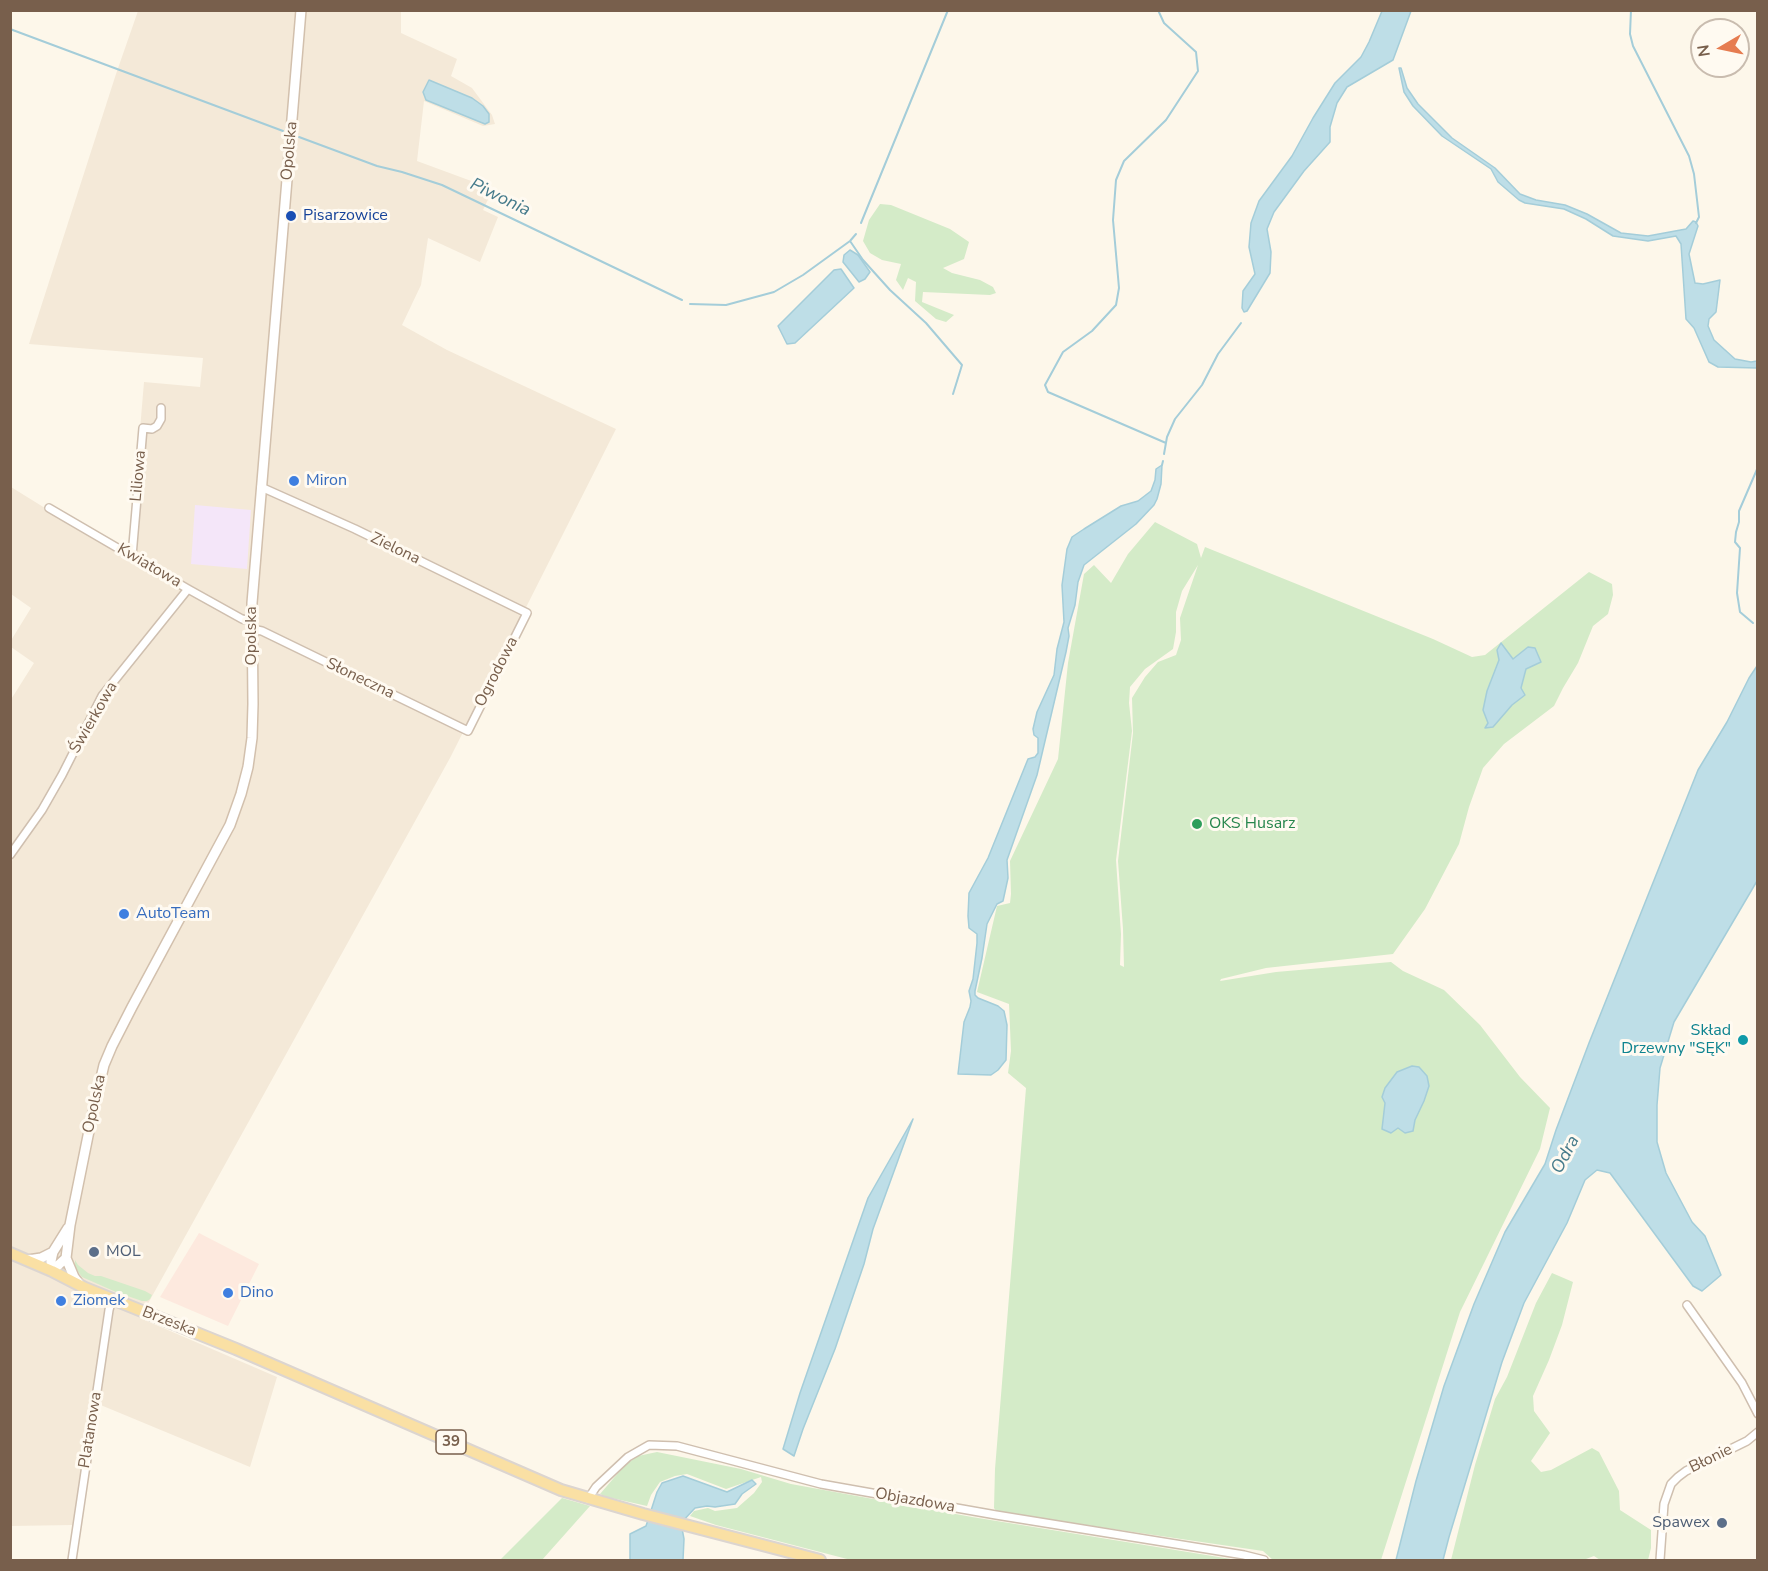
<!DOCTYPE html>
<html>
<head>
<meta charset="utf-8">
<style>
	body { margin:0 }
	#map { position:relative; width:1768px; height:1571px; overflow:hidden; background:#fdf7ea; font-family:"Nunito Sans",sans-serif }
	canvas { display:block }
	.frame { position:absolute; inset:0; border:12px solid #785f4c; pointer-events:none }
	.north { position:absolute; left:1690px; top:18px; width:60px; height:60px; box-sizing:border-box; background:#fffaf1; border:2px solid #c9bcaf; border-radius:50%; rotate:261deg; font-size:16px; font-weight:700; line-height:24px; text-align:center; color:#785f4c }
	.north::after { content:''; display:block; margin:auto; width:21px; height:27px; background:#e67c50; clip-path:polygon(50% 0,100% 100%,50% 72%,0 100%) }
</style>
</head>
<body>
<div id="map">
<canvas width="1768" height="1571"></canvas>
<div class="frame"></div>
<div class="north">N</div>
</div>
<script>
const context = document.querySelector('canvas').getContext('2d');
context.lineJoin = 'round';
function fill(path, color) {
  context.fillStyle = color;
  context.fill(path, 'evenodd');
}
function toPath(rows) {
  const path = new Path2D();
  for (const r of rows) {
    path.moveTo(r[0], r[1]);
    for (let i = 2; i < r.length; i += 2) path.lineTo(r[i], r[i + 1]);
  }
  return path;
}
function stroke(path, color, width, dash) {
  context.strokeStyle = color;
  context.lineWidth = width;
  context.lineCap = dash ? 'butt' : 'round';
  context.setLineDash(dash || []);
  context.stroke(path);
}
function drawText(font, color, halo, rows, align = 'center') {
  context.font = font + ' "Nunito Sans",sans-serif';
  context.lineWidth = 6;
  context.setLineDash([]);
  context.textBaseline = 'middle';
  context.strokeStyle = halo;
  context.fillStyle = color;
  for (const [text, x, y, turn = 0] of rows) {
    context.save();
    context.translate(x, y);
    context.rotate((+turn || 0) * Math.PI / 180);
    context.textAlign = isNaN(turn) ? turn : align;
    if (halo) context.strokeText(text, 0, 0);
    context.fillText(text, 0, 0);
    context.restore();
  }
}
const residential = toPath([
	[138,11,401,11,401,33,457,59,451,76,472,88,492,115,495,124,483,126,424,101,417,161,493,189,483,210,498,217,480,262,428,238,421,285,402,325,447,350,616,429,450,758,140,1318,277,1377,250,1467,91,1401,73,1525,11,1526,10,864,19,850,11,847,10,701,34,663,11,647,10,642,31,608,11,594,11,487,129,560,144,382,200,387,203,358,29,344,116,74]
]);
const commercial = toPath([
	[199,1233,259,1264,228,1326,160,1297]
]);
const education = toPath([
	[195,505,251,510,247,569,191,564]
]);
const green = toPath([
	[880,204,891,205,950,229,969,242,964,259,943,268,952,273,980,280,993,287,996,293,990,295,923,292,922,302,954,315,946,322,936,319,915,301,916,282,908,278,903,290,896,280,901,264,882,260,870,253,863,241,869,220],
	[1155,522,1197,544,1201,558,1205,547,1433,639,1472,657,1485,655,1589,572,1612,584,1613,595,1608,614,1593,626,1578,663,1563,688,1554,706,1504,744,1483,768,1469,807,1459,844,1425,909,1393,954,1266,968,1221,979,1220,981,1276,972,1391,962,1403,971,1444,990,1480,1025,1520,1077,1550,1108,1540,1149,1460,1312,1381,1560,1273,1560,1263,1551,997,1512,994,1508,995,1469,1026,1088,1008,1073,1011,1051,1009,1004,977,992,997,906,1010,903,1011,894,1010,861,1058,759,1068,663,1084,574,1094,565,1111,583,1128,554],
	[1198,565,1180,618,1181,640,1176,655,1158,662,1145,677,1132,698,1133,733,1118,861,1123,929,1124,967,1120,965,1121,934,1116,860,1132,731,1129,703,1130,687,1145,669,1173,649,1176,632,1176,612,1182,591],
	[75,1260,78,1265,88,1273,95,1276,101,1276,145,1291,152,1295,150,1299,147,1301,142,1301,116,1292,82,1277,79,1273,75,1266],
	[1552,1273,1573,1282,1562,1325,1549,1360,1533,1396,1534,1411,1550,1433,1531,1461,1541,1472,1551,1470,1592,1448,1599,1452,1619,1491,1620,1510,1651,1530,1651,1548,1648,1560,1600,1560,1594,1556,1586,1559,1585,1560,1451,1560,1475,1465,1495,1399,1507,1377,1536,1303],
	[657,1452,741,1469,791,1484,972,1517,1237,1560,851,1560,716,1525,690,1516,694,1511,708,1508,715,1511,737,1508,754,1493,762,1482,761,1477,726,1489,687,1474,675,1476,660,1482,651,1495,647,1506,607,1497,600,1494,625,1465,638,1456],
	[562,1498,590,1506,542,1560,500,1560]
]);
const water = toPath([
	[1382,11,1411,11,1393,60,1347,87,1337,103,1330,127,1330,142,1304,171,1274,212,1267,229,1271,252,1270,273,1247,311,1244,312,1242,308,1243,291,1255,274,1249,247,1251,223,1259,201,1292,156,1313,118,1335,83,1361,57,1369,42,1382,11],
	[1399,68,1401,68,1407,88,1418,104,1452,138,1495,168,1520,194,1536,200,1565,205,1587,214,1621,233,1648,236,1686,229,1693,221,1696,222,1698,226,1689,254,1695,283,1703,284,1720,280,1716,312,1709,319,1708,326,1714,340,1735,359,1751,362,1757,361,1757,368,1718,367,1709,362,1694,328,1686,319,1681,244,1676,236,1648,241,1613,236,1586,219,1564,209,1525,203,1519,200,1498,182,1491,169,1442,136,1413,106,1404,92,1399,68],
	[429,80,472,98,483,106,489,114,489,122,485,124,426,100,423,92,429,80],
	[850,250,858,255,870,272,865,279,859,282,843,262,844,255,850,250],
	[841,269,854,288,795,343,787,344,778,326,834,270,841,269],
	[1162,465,1161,484,1157,499,1154,505,1136,524,1084,565,1078,582,1075,605,1068,628,1069,636,1066,652,1037,775,1007,860,1008,878,1003,901,997,904,987,924,982,958,975,991,975,995,978,998,998,1006,1004,1011,1007,1025,1006,1060,998,1070,991,1075,958,1074,964,1022,970,1007,971,1001,969,991,973,979,977,943,977,934,969,928,968,916,969,893,988,858,1028,759,1035,757,1038,753,1038,738,1034,735,1033,729,1037,712,1054,675,1057,649,1064,622,1062,585,1067,549,1072,537,1084,529,1121,506,1138,501,1151,491,1155,480,1156,469,1162,465],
	[1501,643,1513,659,1528,647,1535,648,1541,662,1526,669,1521,688,1525,695,1512,705,1493,727,1485,728,1488,723,1483,710,1487,691,1499,660,1497,650,1501,643],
	[1757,666,1757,881,1674,1022,1660,1068,1657,1105,1657,1142,1666,1173,1692,1222,1705,1236,1721,1275,1702,1291,1693,1286,1610,1173,1597,1170,1585,1180,1567,1223,1524,1303,1502,1362,1449,1537,1443,1560,1396,1560,1416,1481,1444,1386,1474,1304,1505,1232,1545,1164,1556,1130,1589,1043,1698,770,1727,722,1749,678,1757,666],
	[1412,1066,1419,1067,1427,1076,1429,1086,1424,1101,1415,1120,1413,1131,1405,1133,1398,1128,1391,1133,1382,1129,1385,1103,1382,1097,1385,1088,1397,1072,1412,1066],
	[913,1119,873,1229,864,1264,835,1349,803,1429,794,1456,783,1449,800,1393,868,1198,913,1119],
	[683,1476,727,1492,752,1480,756,1484,742,1494,735,1504,715,1507,707,1506,695,1508,681,1523,684,1539,683,1560,630,1560,630,1534,646,1526,657,1492,662,1483,683,1476]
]);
const stream = toPath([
	[1158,10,1164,23,1196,52,1198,71,1166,120,1124,161,1116,180,1113,220,1119,288,1116,305,1092,331,1063,352,1045,385,1048,392,1166,443],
	[1631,10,1630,34,1633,46,1689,156,1694,174,1699,217,1696,223],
	[1713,10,1719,10],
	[10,29,283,131],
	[299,137,377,166,402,172,442,185,682,300],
	[861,223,948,10],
	[850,241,863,260,890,290,926,323,962,365,953,394],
	[690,304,726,305,774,292,803,275,850,241,856,234],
	[1164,454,1167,437,1175,419,1202,385,1218,354,1241,323],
	[1162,465,1163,461],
	[1753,623,1740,612,1737,593,1740,548,1735,542,1736,532,1739,522,1739,511,1758,467]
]);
const minor = toPath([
	[49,508,188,589,242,619,251,621],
	[132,556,143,428,152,429,157,426,161,419,161,408],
	[252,629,262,631,468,731,527,613,355,529,261,487],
	[10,855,42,810,62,775,102,696,188,589],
	[1687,1305,1742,1383,1758,1414],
	[588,1499,596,1487,628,1457,649,1445,677,1446,821,1484,996,1515,1244,1555,1264,1560],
	[72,1560,109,1310,112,1299],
	[1660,1560,1664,1504,1671,1484,1678,1477,1686,1471,1747,1441,1758,1432]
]);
const secondary = toPath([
	[66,1258,74,1277,80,1285],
	[28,1260,41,1258,53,1252],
	[52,1271,66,1258,70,1225,92,1116,104,1065,112,1046,132,1007,230,825,241,794,248,767,252,738,253,704,252,603,301,10],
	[52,1271,51,1261,53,1252,68,1228]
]);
const primary = toPath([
	[10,1253,52,1271,85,1288,236,1349,561,1490,643,1514,820,1560]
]);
const markers = [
	[291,216,6,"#1a4fb4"],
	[294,481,6,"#3f7fe0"],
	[1197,824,6,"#2e9e5b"],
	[124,914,6,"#3f7fe0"],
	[1743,1040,6,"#0f9aa8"],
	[94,1252,6,"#5c6f8a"],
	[228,1293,6,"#3f7fe0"],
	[61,1301,6,"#3f7fe0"],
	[1722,1523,6,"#5c6f8a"]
];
const shields = [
	[451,1442,30]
];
const shieldNames = [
	["39",451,1442]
];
const streetNames = [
	["Opolska",290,151,-85],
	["Liliowa",139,476,-85],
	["Zielona",395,549,26],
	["Kwiatowa",149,566,30],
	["Opolska",252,636,-90],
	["Ogrodowa",497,672,-63],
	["Słoneczna",360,679,26],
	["Świerkowa",94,718,-60],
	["Opolska",95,1104,-78],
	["Brzeska",169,1322,21],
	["Platanowa",91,1430,-81],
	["Błonie",1711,1459,-26],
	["Objazdowa",915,1501,10]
];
const transitNames = [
	["Pisarzowice",303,216]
];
const shopNames = [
	["Miron",306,481],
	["AutoTeam",136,914],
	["Dino",240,1293],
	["Ziomek",73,1301]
];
const leisureNames = [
	["OKS Husarz",1209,824]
];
const cultureNames = [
	["Skład",1731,1031],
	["Drzewny \"SĘK\"",1731,1049]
];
const serviceNames = [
	["MOL",106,1252],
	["Spawex",1710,1523,"right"]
];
const waterNames = [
	["Piwonia",500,198,26],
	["Odra",1566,1155,-62]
];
fill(residential, '#f4e9d8');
fill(commercial, '#fde9de');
fill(education, '#f4e6f9');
fill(green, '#d4ebc8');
fill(water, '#bedee7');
stroke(water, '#a4cdd9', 1.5);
stroke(stream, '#a4cdd9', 2);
stroke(minor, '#cfbfaf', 10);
stroke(secondary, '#d2c0ad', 12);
stroke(primary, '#dcd5d0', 14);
stroke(minor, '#fff', 7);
stroke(secondary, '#fff', 9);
stroke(primary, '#fae0a4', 10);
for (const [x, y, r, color] of markers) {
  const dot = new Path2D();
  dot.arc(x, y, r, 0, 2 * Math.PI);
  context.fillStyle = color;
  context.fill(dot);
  stroke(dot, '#fffaf1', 2);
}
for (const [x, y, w] of shields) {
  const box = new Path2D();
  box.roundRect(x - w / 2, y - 12, w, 24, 4.5);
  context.fillStyle = '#fffaf1';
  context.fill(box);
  stroke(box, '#785f4c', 1.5);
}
drawText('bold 15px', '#785f4c', null, shieldNames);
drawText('16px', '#785f4c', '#fffaf1', streetNames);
drawText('16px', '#164399', '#fffaf1', transitNames, 'left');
drawText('16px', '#366cbe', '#fffaf1', shopNames, 'left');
drawText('16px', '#27864d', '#fffaf1', leisureNames, 'left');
drawText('16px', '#0d838f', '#fffaf1', cultureNames, 'right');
drawText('16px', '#4e5e75', '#fffaf1', serviceNames, 'left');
drawText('italic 18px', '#467b8b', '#fffaf1', waterNames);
</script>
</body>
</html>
